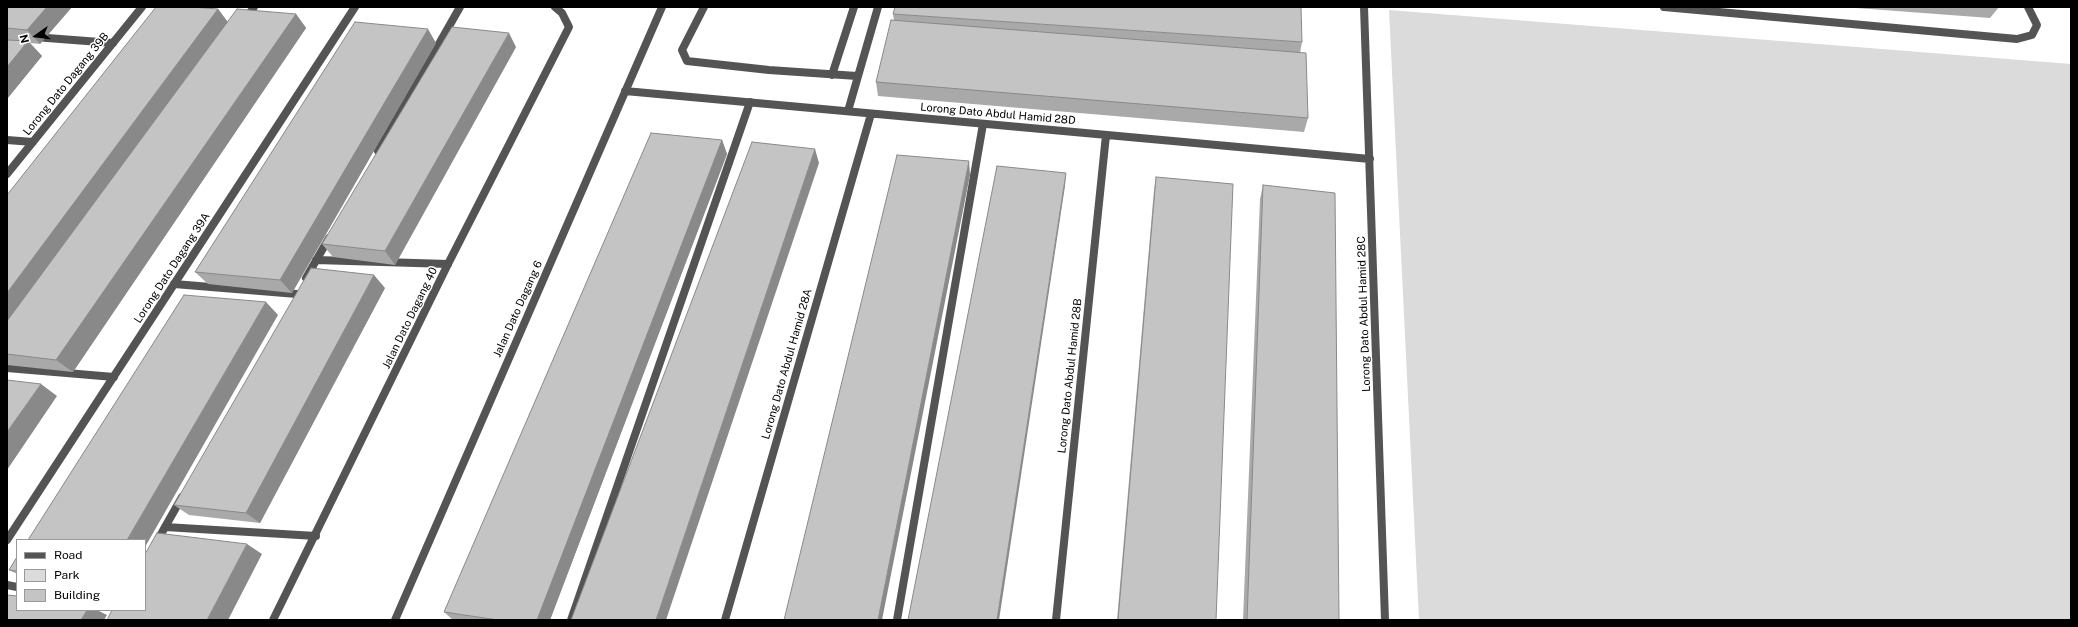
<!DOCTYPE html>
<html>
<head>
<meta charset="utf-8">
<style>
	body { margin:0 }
	#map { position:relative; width:2078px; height:627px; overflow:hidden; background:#fff; font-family:"Public Sans",sans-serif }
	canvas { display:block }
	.frame { position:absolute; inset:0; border:8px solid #000; pointer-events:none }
	.legend { position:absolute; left:16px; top:539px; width:130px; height:72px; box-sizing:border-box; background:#fff; border:1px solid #999; margin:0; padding:5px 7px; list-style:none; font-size:12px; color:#000 }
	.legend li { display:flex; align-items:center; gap:8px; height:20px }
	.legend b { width:20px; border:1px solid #999 }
	.north { position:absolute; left:16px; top:16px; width:40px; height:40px; -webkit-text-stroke:3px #fff; paint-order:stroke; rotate:256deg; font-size:11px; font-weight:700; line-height:16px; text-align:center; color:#000 }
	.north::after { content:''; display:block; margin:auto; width:14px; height:18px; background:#000; clip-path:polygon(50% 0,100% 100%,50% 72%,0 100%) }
</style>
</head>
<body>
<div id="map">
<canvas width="2078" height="627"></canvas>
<div class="frame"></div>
<ul class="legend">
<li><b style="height:5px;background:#545454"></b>Road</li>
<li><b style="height:11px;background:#dbdbdb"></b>Park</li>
<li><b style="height:11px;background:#c4c4c4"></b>Building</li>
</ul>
<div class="north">N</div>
</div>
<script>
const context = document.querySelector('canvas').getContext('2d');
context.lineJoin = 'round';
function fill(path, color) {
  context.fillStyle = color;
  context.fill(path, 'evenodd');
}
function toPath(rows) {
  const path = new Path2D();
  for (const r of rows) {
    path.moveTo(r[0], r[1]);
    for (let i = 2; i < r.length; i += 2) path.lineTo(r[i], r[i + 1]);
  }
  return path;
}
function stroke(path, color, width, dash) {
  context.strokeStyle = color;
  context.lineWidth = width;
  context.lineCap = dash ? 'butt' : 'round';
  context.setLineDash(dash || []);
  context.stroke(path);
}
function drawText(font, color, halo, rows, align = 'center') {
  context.font = font + ' "Public Sans",sans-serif';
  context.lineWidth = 3;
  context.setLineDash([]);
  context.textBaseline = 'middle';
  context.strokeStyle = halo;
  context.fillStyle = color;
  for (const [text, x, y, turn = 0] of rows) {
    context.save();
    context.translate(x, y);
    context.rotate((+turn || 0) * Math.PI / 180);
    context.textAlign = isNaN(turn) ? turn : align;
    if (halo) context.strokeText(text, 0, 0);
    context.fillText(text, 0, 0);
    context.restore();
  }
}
const green = toPath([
	[1389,10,2071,64,2071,620,1419,620]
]);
const service = toPath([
	[704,7,682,50,687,61,769,70,857,76],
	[246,18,254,7],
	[34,37,113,43],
	[832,75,854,7],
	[848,111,878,7],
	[378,151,460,7],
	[316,260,448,264],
	[306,278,329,238],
	[174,284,297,294],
	[7,368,114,377],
	[165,527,316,536],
	[156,543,182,497],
	[7,585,17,587],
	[571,620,750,102],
	[897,620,983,124]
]);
const minor = toPath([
	[1364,7,1385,620],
	[1664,7,2017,39,2032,35,2037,25,2028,7],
	[625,91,1370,159],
	[7,140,33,142],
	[7,174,142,7],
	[7,540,355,7],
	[273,620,448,264,569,27,562,13,555,7],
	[395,620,662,7],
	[725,620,871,114],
	[1056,620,1106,135]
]);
const wall = toPath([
	[7,7,72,7,40,44,30,43,42,56,7,99],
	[1843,7,1999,7,1990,18],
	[218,9,228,22,296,14,306,28,73,372,7,365,7,195],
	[893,14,1302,42,1300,53,1308,118,1304,132,878,96,876,82,894,21],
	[436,43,292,293,208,284,195,272],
	[516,47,395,265,333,257,322,244],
	[722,140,727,154,550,620,453,620,444,612],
	[1156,177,1216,620,1117,620,1154,190],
	[1263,185,1339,620,1243,620,1260,199],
	[385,288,260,523,189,515,174,505],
	[17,557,17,574,9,570]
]);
const shadedWall = toPath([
	[47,7,72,7,40,44,27,30],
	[218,9,229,24,7,328,7,293],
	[296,14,306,28,73,372,56,360],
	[428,29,436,43,292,293,280,280],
	[509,33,516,47,395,265,385,251],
	[28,41,42,56,7,99,7,67],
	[722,140,727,154,550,620,537,620],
	[815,149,819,163,666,620,656,620],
	[969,161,970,175,882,620,878,620],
	[1066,173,1065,186,999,620,997,620],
	[374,275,385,288,260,523,246,513],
	[266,302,278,315,145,547,145,540,127,540],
	[41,384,57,396,7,470,7,432],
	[247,544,262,554,228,620,207,620],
	[87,610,97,610,107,615,104,620,81,620]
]);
const building = toPath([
	[7,7,47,7,27,30,7,28,7,7],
	[156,7,192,7,218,9,7,293,7,195,156,7],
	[895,7,1301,7,1302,42,893,14,895,7],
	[237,9,296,14,56,360,7,354,7,321,237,9],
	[891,20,1306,53,1308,118,876,82,891,20],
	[355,22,428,29,280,280,195,272,355,22],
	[452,27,509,33,385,251,322,244,452,27],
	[7,40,28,41,7,67,7,40],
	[651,133,722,140,537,620,498,620,444,612,651,133],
	[752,142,815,149,656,620,571,620,752,142],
	[897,155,969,161,878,620,784,620,897,155],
	[997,166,1066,173,997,620,908,620,997,166],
	[1156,177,1233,184,1216,620,1118,620,1156,177],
	[1263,185,1335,193,1339,620,1247,620,1263,185],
	[311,268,374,275,246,513,174,505,311,268],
	[184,295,266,302,127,540,28,540,184,295],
	[7,380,41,384,7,432,7,380],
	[157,533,247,544,207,620,107,620,112,610,145,610,145,554,157,533],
	[17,557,17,571,9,570,17,557],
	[7,595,17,596,17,610,87,610,81,620,7,620,7,595]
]);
const streetNames = [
	["Lorong Dato Dagang 39B",66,84,-51],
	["Lorong Dato Abdul Hamid 28D",998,114,5],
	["Lorong Dato Dagang 39A",172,268,-57],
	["Jalan Dato Dagang 6",518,309,-66],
	["Lorong Dato Abdul Hamid 28C",1364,314,-92],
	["Jalan Dato Dagang 40",410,318,-64],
	["Lorong Dato Abdul Hamid 28A",787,364,-74],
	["Lorong Dato Abdul Hamid 28B",1070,376,-84]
];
fill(green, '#dbdbdb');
stroke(service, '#545454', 8);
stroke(minor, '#545454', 8);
fill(wall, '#a9a9a9');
fill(shadedWall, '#898989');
fill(building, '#c4c4c4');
stroke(building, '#898989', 1);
drawText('11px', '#000', '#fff', streetNames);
</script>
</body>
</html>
